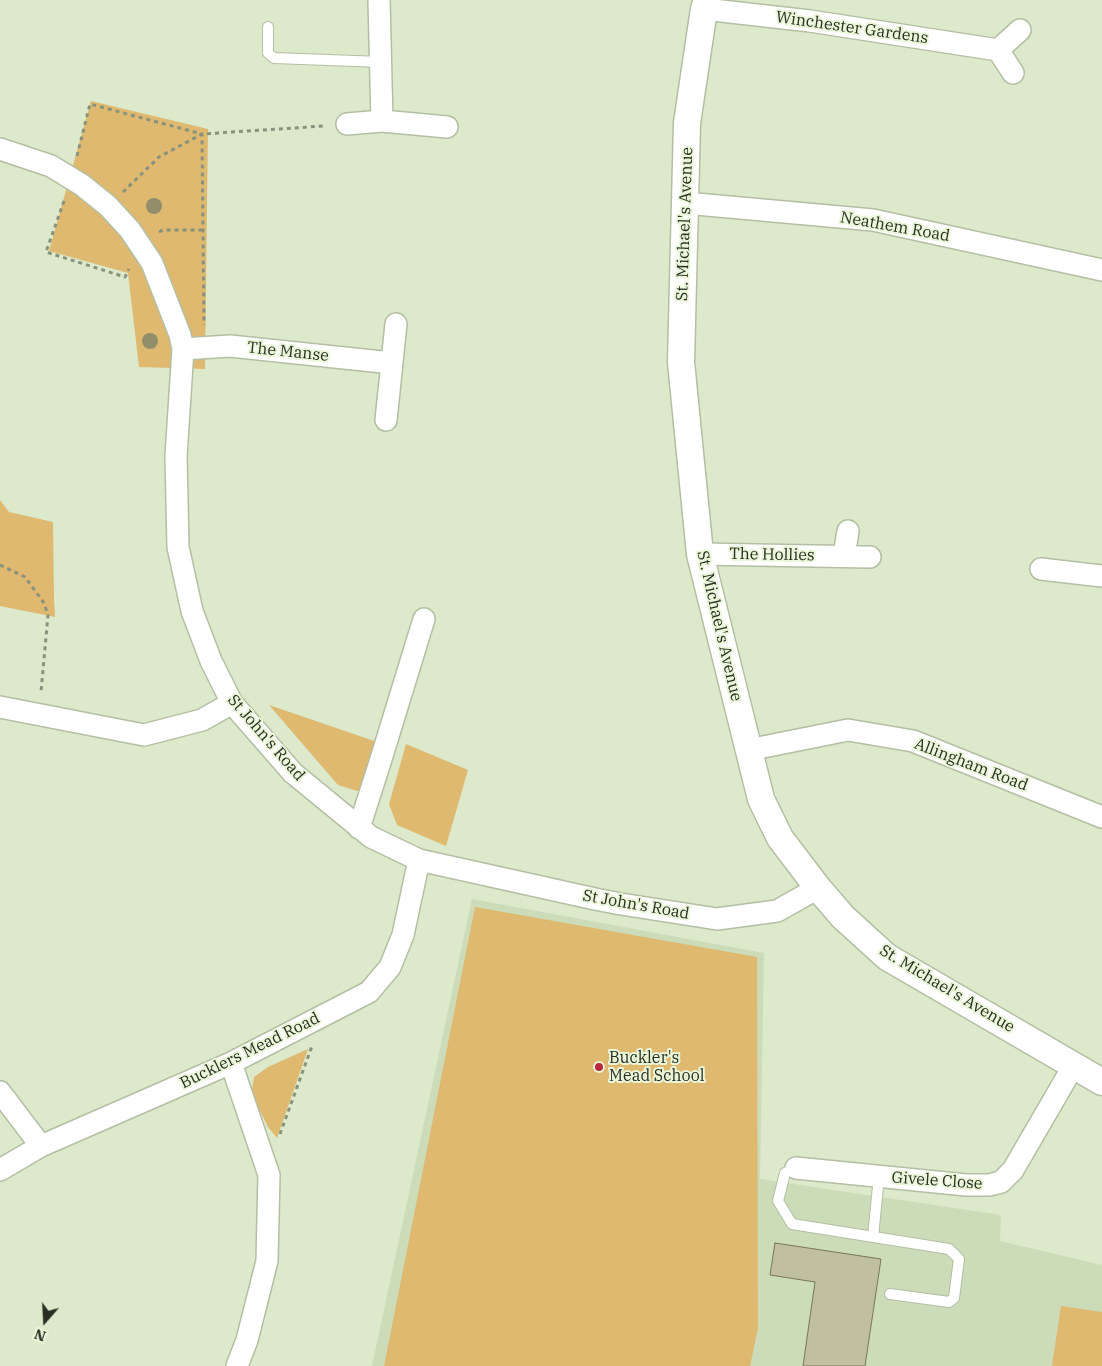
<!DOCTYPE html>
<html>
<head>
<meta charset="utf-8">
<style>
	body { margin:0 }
	#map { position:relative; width:1102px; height:1366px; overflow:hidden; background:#dce9cb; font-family:"IBM Plex Serif",serif }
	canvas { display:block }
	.north { position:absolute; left:20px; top:1296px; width:50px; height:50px; -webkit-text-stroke:4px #eaf6d8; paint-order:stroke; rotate:199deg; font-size:14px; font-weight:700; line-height:20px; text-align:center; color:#292e23 }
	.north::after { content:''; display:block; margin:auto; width:18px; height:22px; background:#292e23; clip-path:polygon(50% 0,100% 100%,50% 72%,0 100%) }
</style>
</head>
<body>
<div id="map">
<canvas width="1102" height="1366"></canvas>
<div class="north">N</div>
</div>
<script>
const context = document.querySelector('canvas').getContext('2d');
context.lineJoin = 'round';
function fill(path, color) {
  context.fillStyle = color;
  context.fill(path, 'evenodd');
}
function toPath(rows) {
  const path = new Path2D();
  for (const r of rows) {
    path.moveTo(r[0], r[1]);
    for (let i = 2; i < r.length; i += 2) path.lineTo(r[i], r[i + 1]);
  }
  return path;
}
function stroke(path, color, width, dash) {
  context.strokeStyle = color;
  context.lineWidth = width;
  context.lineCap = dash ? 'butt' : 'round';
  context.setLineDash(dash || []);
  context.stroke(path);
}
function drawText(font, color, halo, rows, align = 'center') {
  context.font = font + ' "IBM Plex Serif",serif';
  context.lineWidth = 4;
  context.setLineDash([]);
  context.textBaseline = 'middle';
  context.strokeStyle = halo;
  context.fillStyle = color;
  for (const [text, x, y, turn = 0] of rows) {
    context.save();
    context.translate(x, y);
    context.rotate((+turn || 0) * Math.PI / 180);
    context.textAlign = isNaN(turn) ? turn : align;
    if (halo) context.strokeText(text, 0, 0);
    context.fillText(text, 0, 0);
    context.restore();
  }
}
const built = toPath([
	[472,899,764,953,760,1179,1001,1215,1000,1241,1102,1265,1102,1366,372,1366]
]);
const green = toPath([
	[91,101,208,129,205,369,139,367,128,273,49,251],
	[0,500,9,512,53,522,54,600,55,617,0,606],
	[269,705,380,743,370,784,357,791,338,785],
	[406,744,468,770,446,846,397,825,389,804],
	[475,907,757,957,758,1328,750,1366,384,1366],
	[308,1049,277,1138,268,1127,256,1103,252,1090,254,1077,268,1067],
	[1061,1306,1102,1312,1102,1366,1052,1366]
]);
const building = toPath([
	[775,1243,881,1259,865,1366,803,1366,815,1282,770,1275,775,1243]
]);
const path = toPath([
	[77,156,90,104,202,134,204,325],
	[123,192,159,157,202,134,324,126],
	[64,201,46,252,125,277,129,269],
	[159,232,163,230,202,230],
	[0,565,25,577,44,603,48,615,41,692],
	[280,1134,312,1046]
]);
const service = toPath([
	[268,27,268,53,274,58,382,62],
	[796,1168,785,1173,778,1201,792,1224,949,1249,959,1259,954,1298,949,1302,890,1294],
	[873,1237,879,1176]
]);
const minor = toPath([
	[379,0,382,121],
	[704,9,810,21,998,50,1020,30],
	[998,50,1013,73],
	[347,124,382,121,447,127],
	[0,149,51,166,82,185,108,206,130,230,152,263,180,335,183,349,176,456,178,547,192,611,211,661,232,703,293,773,371,837,419,860,595,899,621,904,717,919,777,911,818,888],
	[685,203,873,220,1102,270],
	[183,349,230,346,392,363],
	[386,420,396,324],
	[700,554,870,557],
	[844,556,848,531],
	[1041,569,1102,576],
	[0,707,144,735,202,720,232,703],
	[748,750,848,730,913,741,1102,817],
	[359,828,382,756,424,619],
	[231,1063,269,1175,267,1261,247,1340,237,1366],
	[0,1092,41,1146],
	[796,1168,966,1185,989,1185,1001,1182,1013,1170,1074,1065],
	[0,1170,41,1146,231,1063,369,992,390,967,403,935,419,860]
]);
const tertiary = toPath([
	[707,0,704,9,687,123,681,362,700,554,761,799,780,838,818,888,843,917,887,957,1102,1082]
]);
const trees = [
	[154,206],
	[150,341]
];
const markers = [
	[599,1067,5,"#bb293f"]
];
const streetNames = [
	["Winchester Gardens",852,28,8],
	["St. Michael's Avenue",685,224,-88],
	["Neathem Road",895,227,10],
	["The Manse",288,352,6],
	["The Hollies",772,555,1],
	["St. Michael's Avenue",719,626,77],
	["St John's Road",266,738,49],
	["Allingham Road",971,765,21],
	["St John's Road",636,905,10],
	["St. Michael's Avenue",947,989,31],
	["Bucklers Mead Road",250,1051,-26],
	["Givele Close",937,1181,4]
];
const poiNames = [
	["Buckler's",609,1058],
	["Mead School",609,1076]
];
fill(built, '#ccdbb8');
fill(green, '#deb96f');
fill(building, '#c1bfa1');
stroke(building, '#78765a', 1);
stroke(service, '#b3bfa3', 12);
stroke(minor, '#b3bfa3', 24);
stroke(tertiary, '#b3bfa3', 29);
stroke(path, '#89927d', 3, [4, 4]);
stroke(service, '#fff', 10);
stroke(minor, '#fff', 21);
stroke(tertiary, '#fff', 26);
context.fillStyle = '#938e6a';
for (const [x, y] of trees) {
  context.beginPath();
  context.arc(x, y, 8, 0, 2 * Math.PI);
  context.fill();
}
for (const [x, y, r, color] of markers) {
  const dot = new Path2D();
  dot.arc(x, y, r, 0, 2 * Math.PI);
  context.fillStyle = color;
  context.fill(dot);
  stroke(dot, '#eaf6d8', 2);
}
drawText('16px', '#292e23', '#eaf6d8', streetNames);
drawText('16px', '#292e23', '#eaf6d8', poiNames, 'left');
</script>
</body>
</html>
